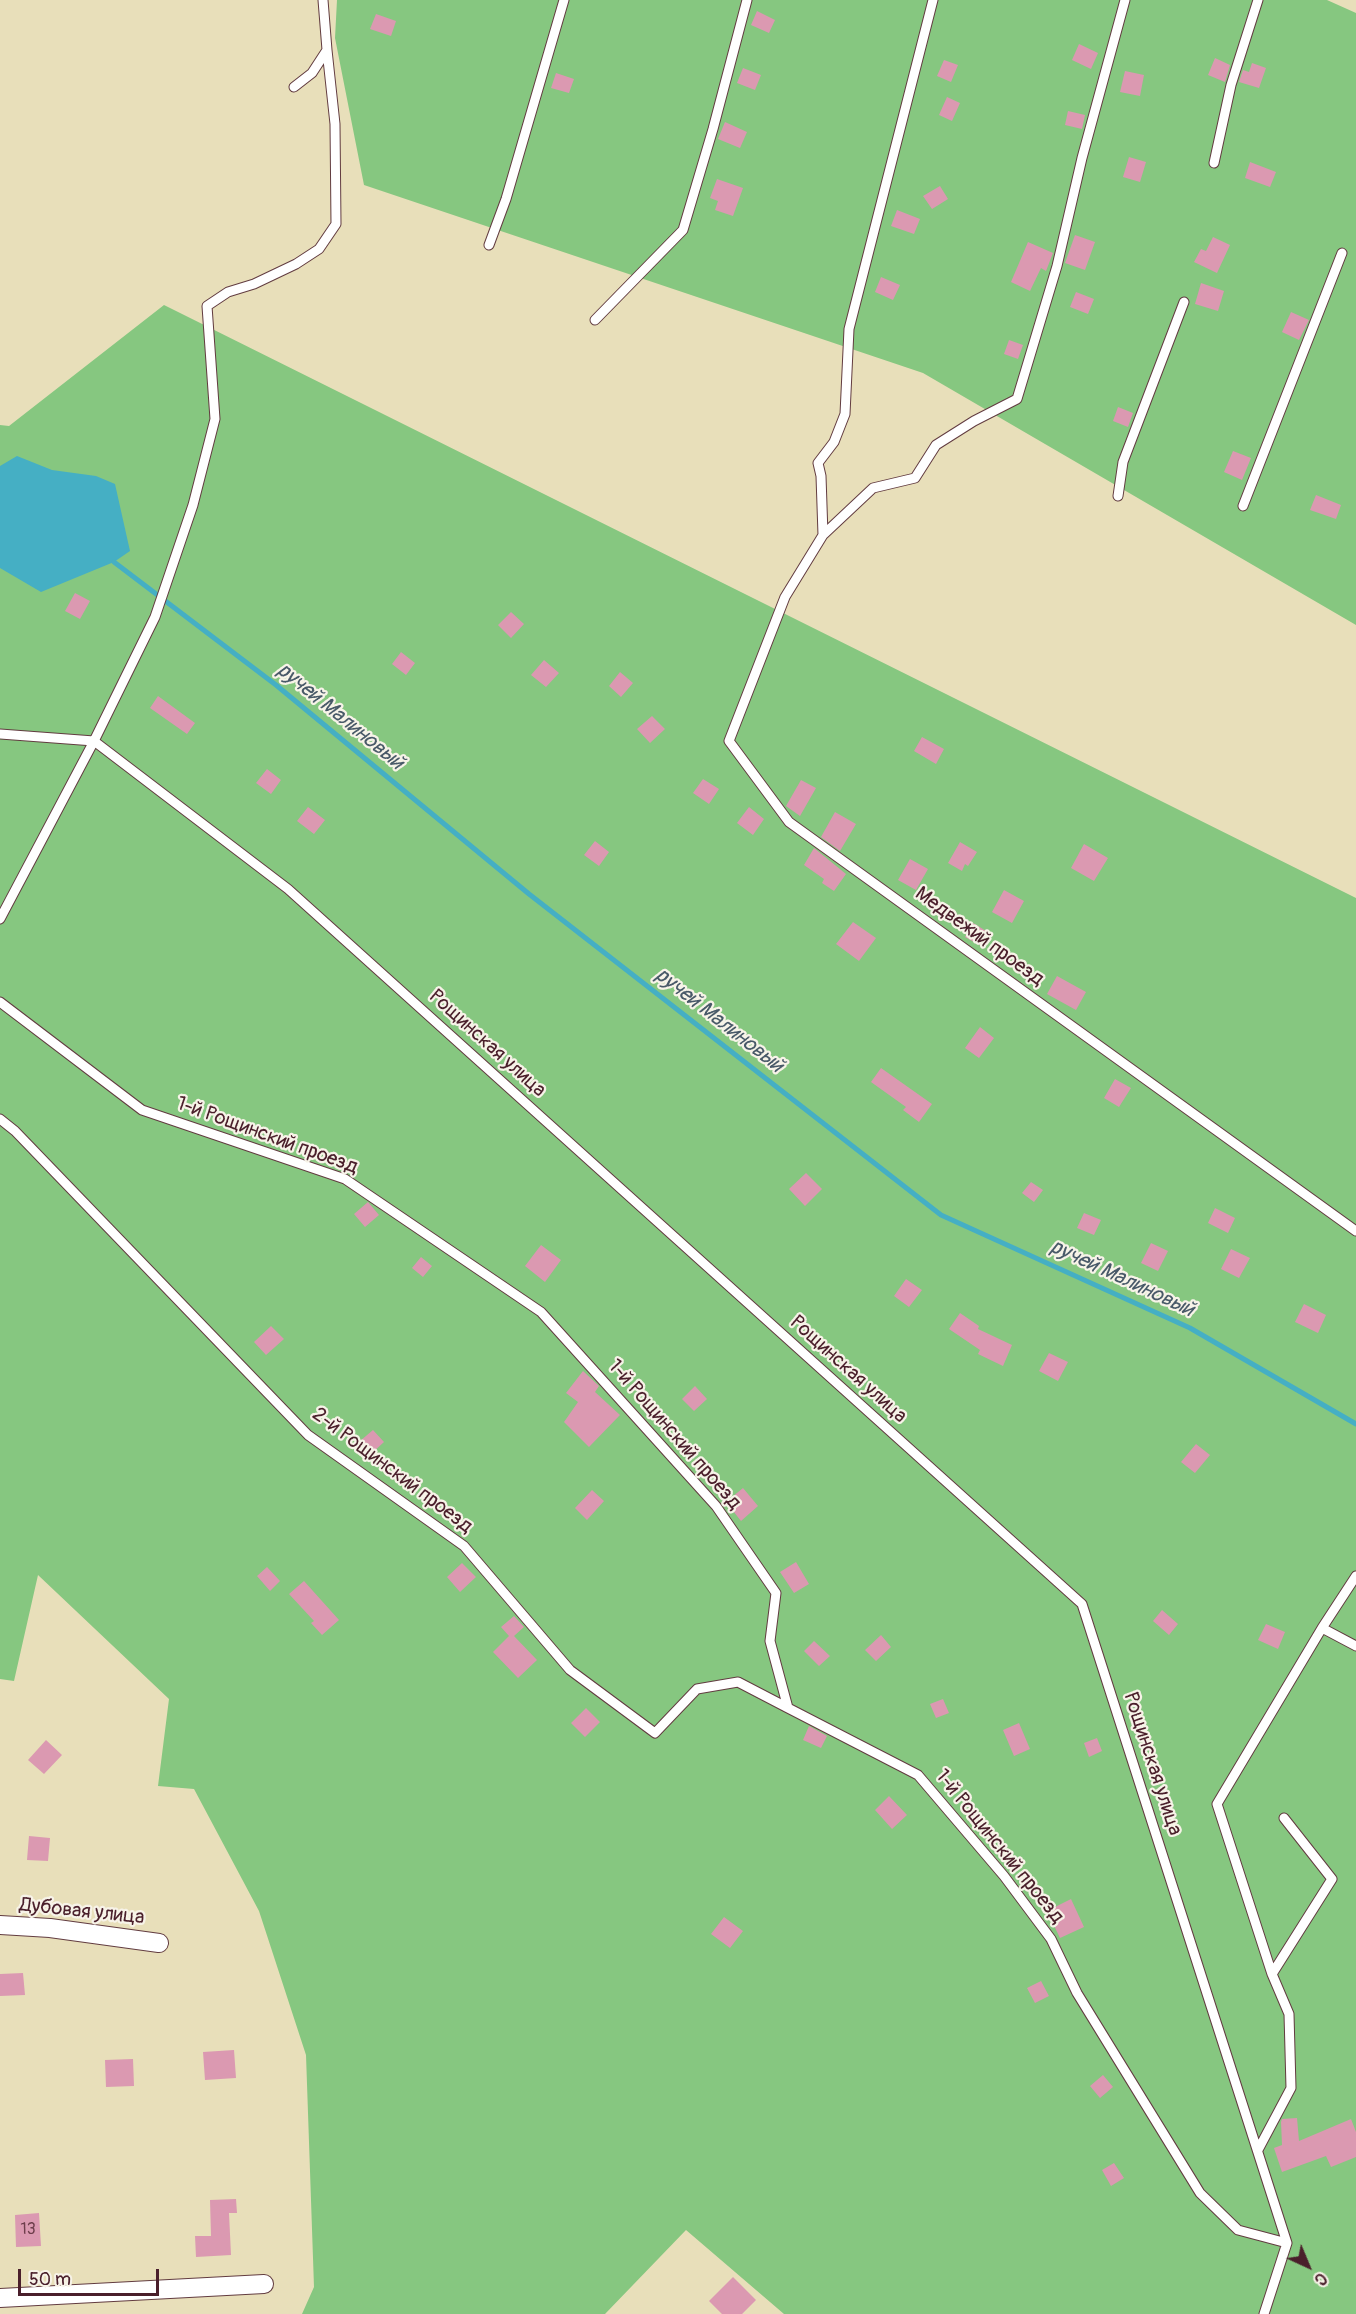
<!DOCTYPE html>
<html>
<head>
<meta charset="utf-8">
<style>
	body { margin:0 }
	#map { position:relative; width:1356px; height:2314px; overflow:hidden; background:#e8dfba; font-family:Pangolin,sans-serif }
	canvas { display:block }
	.north { position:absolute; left:1278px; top:2236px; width:60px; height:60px; -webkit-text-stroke:4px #f7f3e8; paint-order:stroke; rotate:136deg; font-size:16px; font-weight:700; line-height:24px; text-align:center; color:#4a1f2b }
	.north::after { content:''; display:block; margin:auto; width:21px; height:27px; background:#4a1f2b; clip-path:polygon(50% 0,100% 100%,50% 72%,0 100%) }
	.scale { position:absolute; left:18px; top:2269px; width:141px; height:27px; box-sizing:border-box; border:3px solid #4a1f2b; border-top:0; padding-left:8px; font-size:18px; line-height:21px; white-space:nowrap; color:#4a1f2b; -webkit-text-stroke:4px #f7f3e8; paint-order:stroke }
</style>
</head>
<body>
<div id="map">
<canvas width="1356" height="2314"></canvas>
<div class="north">С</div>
<div class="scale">50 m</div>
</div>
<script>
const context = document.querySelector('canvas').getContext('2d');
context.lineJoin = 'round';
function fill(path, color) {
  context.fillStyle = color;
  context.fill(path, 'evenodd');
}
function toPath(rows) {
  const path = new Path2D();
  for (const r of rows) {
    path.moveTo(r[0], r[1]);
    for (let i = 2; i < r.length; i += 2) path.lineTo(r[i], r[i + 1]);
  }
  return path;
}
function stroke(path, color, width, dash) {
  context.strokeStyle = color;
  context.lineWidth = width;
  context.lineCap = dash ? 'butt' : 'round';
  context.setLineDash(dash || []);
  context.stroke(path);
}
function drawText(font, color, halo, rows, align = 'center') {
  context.font = font + ' Pangolin,sans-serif';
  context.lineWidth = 4.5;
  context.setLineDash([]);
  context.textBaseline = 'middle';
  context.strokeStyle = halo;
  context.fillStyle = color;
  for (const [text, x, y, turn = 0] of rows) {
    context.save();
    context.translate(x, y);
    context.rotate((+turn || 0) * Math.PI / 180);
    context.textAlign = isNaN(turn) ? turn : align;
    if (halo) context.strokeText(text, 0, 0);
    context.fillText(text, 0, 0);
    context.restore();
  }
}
const green = toPath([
	[337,0,1327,0,1356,13,1356,625,923,373,364,185,335,38],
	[164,305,1356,898,1356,2314,784,2314,686,2230,605,2314,302,2314,314,2287,306,2055,259,1911,194,1789,158,1786,169,1699,38,1575,14,1681,0,1679,0,425,9,426]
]);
const water = toPath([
	[17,456,52,470,96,476,115,484,130,551,114,562,41,592,0,568,0,466]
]);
const stream = toPath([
	[114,562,276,685,529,894,941,1215,1190,1328,1356,1424]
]);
const building = toPath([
	[757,11,775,20,769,33,751,25],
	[376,14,396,21,391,36,370,29],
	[1079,44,1098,53,1091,69,1072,60],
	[1215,58,1230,65,1225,82,1208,75],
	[944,60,958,65,951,82,937,76],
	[1252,63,1266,68,1259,88,1239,82,1243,70,1249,72],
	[743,68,761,75,755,90,737,83],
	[1125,71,1144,75,1140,96,1120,92],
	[556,73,574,79,569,93,551,88],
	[947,97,960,103,952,121,939,115],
	[1068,111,1085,115,1082,129,1065,125],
	[725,122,747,132,740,148,718,139],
	[1129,157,1146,162,1140,182,1123,177],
	[1250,162,1276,172,1270,187,1245,178],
	[717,179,743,188,733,216,715,210,718,201,710,198],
	[940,186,948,199,932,209,923,196],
	[897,210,920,219,914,234,891,226],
	[1075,235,1095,242,1085,270,1065,263],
	[1213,237,1230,245,1217,273,1194,262,1201,249,1206,251],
	[1028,242,1053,253,1046,271,1041,268,1030,291,1011,282],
	[881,277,900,285,893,300,875,292],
	[1201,283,1224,291,1218,311,1195,304],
	[1076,292,1094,299,1088,314,1070,307],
	[1291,312,1309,320,1299,340,1282,332],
	[1009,340,1023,345,1018,359,1004,354],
	[1118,407,1133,413,1128,427,1113,421],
	[1233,451,1251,458,1242,480,1224,472],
	[1316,495,1341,505,1336,519,1310,510],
	[75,593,90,601,80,619,65,611],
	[511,612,524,624,511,638,498,625],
	[401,652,415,663,406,675,392,664],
	[544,660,559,673,546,687,531,675],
	[620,672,633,683,621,697,609,686],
	[158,696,195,723,187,734,150,708],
	[652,716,665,729,650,743,637,729],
	[922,737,944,749,936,764,914,751],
	[267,769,281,780,271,794,256,783],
	[703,779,719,789,709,804,693,793],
	[801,780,816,788,800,816,786,806],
	[308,807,325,820,314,834,297,821],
	[749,807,764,819,753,835,737,823],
	[835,812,856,824,840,851,821,837],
	[595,841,609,852,599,866,584,855],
	[960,842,977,852,968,866,965,864,962,871,948,863],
	[1084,844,1108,858,1094,881,1071,868],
	[814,848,846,874,834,891,822,883,824,879,804,865],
	[910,859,928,869,916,890,898,880],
	[1004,890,1024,901,1012,923,992,912],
	[853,922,876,938,859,961,836,944],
	[973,923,991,934,983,947,965,937],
	[1057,976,1086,992,1076,1010,1047,994],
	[980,1027,994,1038,979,1058,965,1048],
	[881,1068,932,1104,919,1122,903,1110,906,1107,871,1082],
	[1115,1079,1131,1088,1119,1107,1104,1098],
	[806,1173,822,1189,805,1206,789,1189],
	[1031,1182,1043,1190,1034,1202,1022,1193],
	[368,1202,379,1215,365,1227,354,1214],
	[1215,1208,1235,1218,1228,1233,1208,1223],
	[1084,1213,1101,1220,1094,1235,1077,1228],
	[1151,1243,1168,1251,1158,1271,1141,1263],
	[541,1245,561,1260,545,1282,525,1266],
	[1231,1249,1250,1258,1239,1278,1221,1269],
	[421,1257,432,1266,423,1277,412,1268],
	[906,1279,922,1290,909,1307,894,1296],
	[1304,1304,1326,1315,1318,1333,1295,1322],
	[960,1313,979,1326,978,1329,1012,1345,1003,1366,978,1354,980,1350,949,1329],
	[271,1326,284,1339,266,1355,254,1342],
	[1049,1353,1068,1362,1058,1381,1039,1371],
	[583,1371,599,1386,595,1392,620,1415,589,1447,564,1422,578,1402,566,1393],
	[695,1386,707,1399,694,1411,682,1399],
	[373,1430,384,1442,371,1454,360,1441],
	[1196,1444,1210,1455,1195,1473,1181,1462],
	[743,1488,758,1506,741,1521,726,1502],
	[592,1490,604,1501,587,1520,575,1508],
	[796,1562,809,1584,794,1593,780,1572],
	[462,1563,476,1577,460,1592,447,1577],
	[267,1567,280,1581,270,1591,257,1576],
	[304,1581,339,1620,322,1635,311,1623,314,1621,289,1594],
	[1162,1610,1178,1624,1169,1635,1153,1621],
	[514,1616,524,1627,514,1636,537,1660,518,1678,493,1652,509,1636,501,1627],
	[1266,1624,1285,1632,1278,1649,1258,1640],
	[881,1635,891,1647,876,1661,865,1650],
	[814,1641,830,1656,819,1666,804,1651],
	[943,1699,949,1713,936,1718,930,1704],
	[586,1708,600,1722,585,1737,571,1723],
	[1019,1723,1030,1749,1014,1756,1003,1730],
	[809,1726,827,1736,821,1748,803,1740],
	[1097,1738,1102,1751,1089,1757,1084,1743],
	[46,1740,62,1755,44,1774,28,1760],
	[889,1796,907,1815,892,1829,875,1810],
	[29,1836,50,1838,48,1861,27,1860],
	[1071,1899,1084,1927,1060,1938,1047,1911],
	[724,1917,743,1931,730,1948,711,1934],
	[23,1973,25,1995,0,1996,0,1974],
	[1041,1981,1049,1996,1035,2003,1027,1988],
	[234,2050,236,2078,205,2080,203,2052],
	[133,2059,134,2086,106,2087,105,2060],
	[1103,2075,1113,2087,1100,2098,1090,2086],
	[1297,2118,1299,2141,1351,2119,1356,2132,1356,2157,1331,2167,1326,2156,1282,2172,1274,2148,1282,2145,1281,2122,1282,2119],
	[1114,2163,1124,2178,1111,2186,1102,2170],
	[236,2199,237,2213,229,2213,231,2255,196,2257,195,2236,211,2236,210,2200],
	[39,2213,41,2246,16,2247,15,2215],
	[733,2277,756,2300,742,2314,722,2314,709,2301]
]);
const service = toPath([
	[933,0,849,329,845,414,834,442,818,463,821,476,823,535,785,597,729,741,789,822,1356,1231],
	[294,87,312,73,327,50,323,0],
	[1214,163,1231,85,1258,0],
	[489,245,506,199,564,0],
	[595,320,683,230,713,129,747,0],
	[1118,496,1123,462,1184,302],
	[1243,506,1342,253],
	[823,535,873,488,915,478,936,445,974,421,1017,399,1057,266,1082,158,1125,0],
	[0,734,94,741,288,889,1082,1604,1287,2243,1264,2314],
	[0,919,94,741,155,617,193,505,215,419,207,306,228,292,254,284,296,264,319,249,336,224,335,124,327,50],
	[0,1002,142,1110,345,1179,541,1312,716,1506,776,1593,770,1641,788,1708,918,1775,1004,1876,1051,1939,1077,1993,1200,2193,1238,2230,1287,2243],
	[0,1119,15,1131,308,1435,464,1546,570,1670,655,1733,697,1689,738,1682,788,1708],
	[1322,1628,1356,1576],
	[1272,1974,1332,1879,1284,1818],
	[1258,2150,1291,2088,1289,2014,1272,1974,1217,1804,1322,1628,1356,1646]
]);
const minor = toPath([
	[0,1925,50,1928,159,1943],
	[0,2298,264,2284]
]);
const numberNames = [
	["13",28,2230]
];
const streetNames = [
	["Медвежий проезд",979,937,36],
	["Рощинская улица",487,1044,42],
	["1-й Рощинский проезд",267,1136,20],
	["Рощинская улица",848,1370,42],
	["1-й Рощинский проезд",674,1435,49],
	["2-й Рощинский проезд",392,1471,37],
	["Рощинская улица",1152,1764,72],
	["1-й Рощинский проезд",999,1847,51],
	["Дубовая улица",82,1912,6]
];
const waterNames = [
	["ручей Малиновый",340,717,39],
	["ручей Малиновый",719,1021,38],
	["ручей Малиновый",1122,1279,25]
];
fill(green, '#86c780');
fill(water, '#45afc4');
stroke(stream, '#45afc4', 5);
fill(building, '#db99b1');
stroke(service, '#623c40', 11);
stroke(minor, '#623c40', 20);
stroke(service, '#fff', 9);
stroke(minor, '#fff', 18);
drawText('16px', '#6e3e4c', null, numberNames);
drawText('20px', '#4a1f2b', '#f7f3e8', streetNames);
drawText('italic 21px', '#485968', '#f7f3e8', waterNames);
</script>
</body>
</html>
